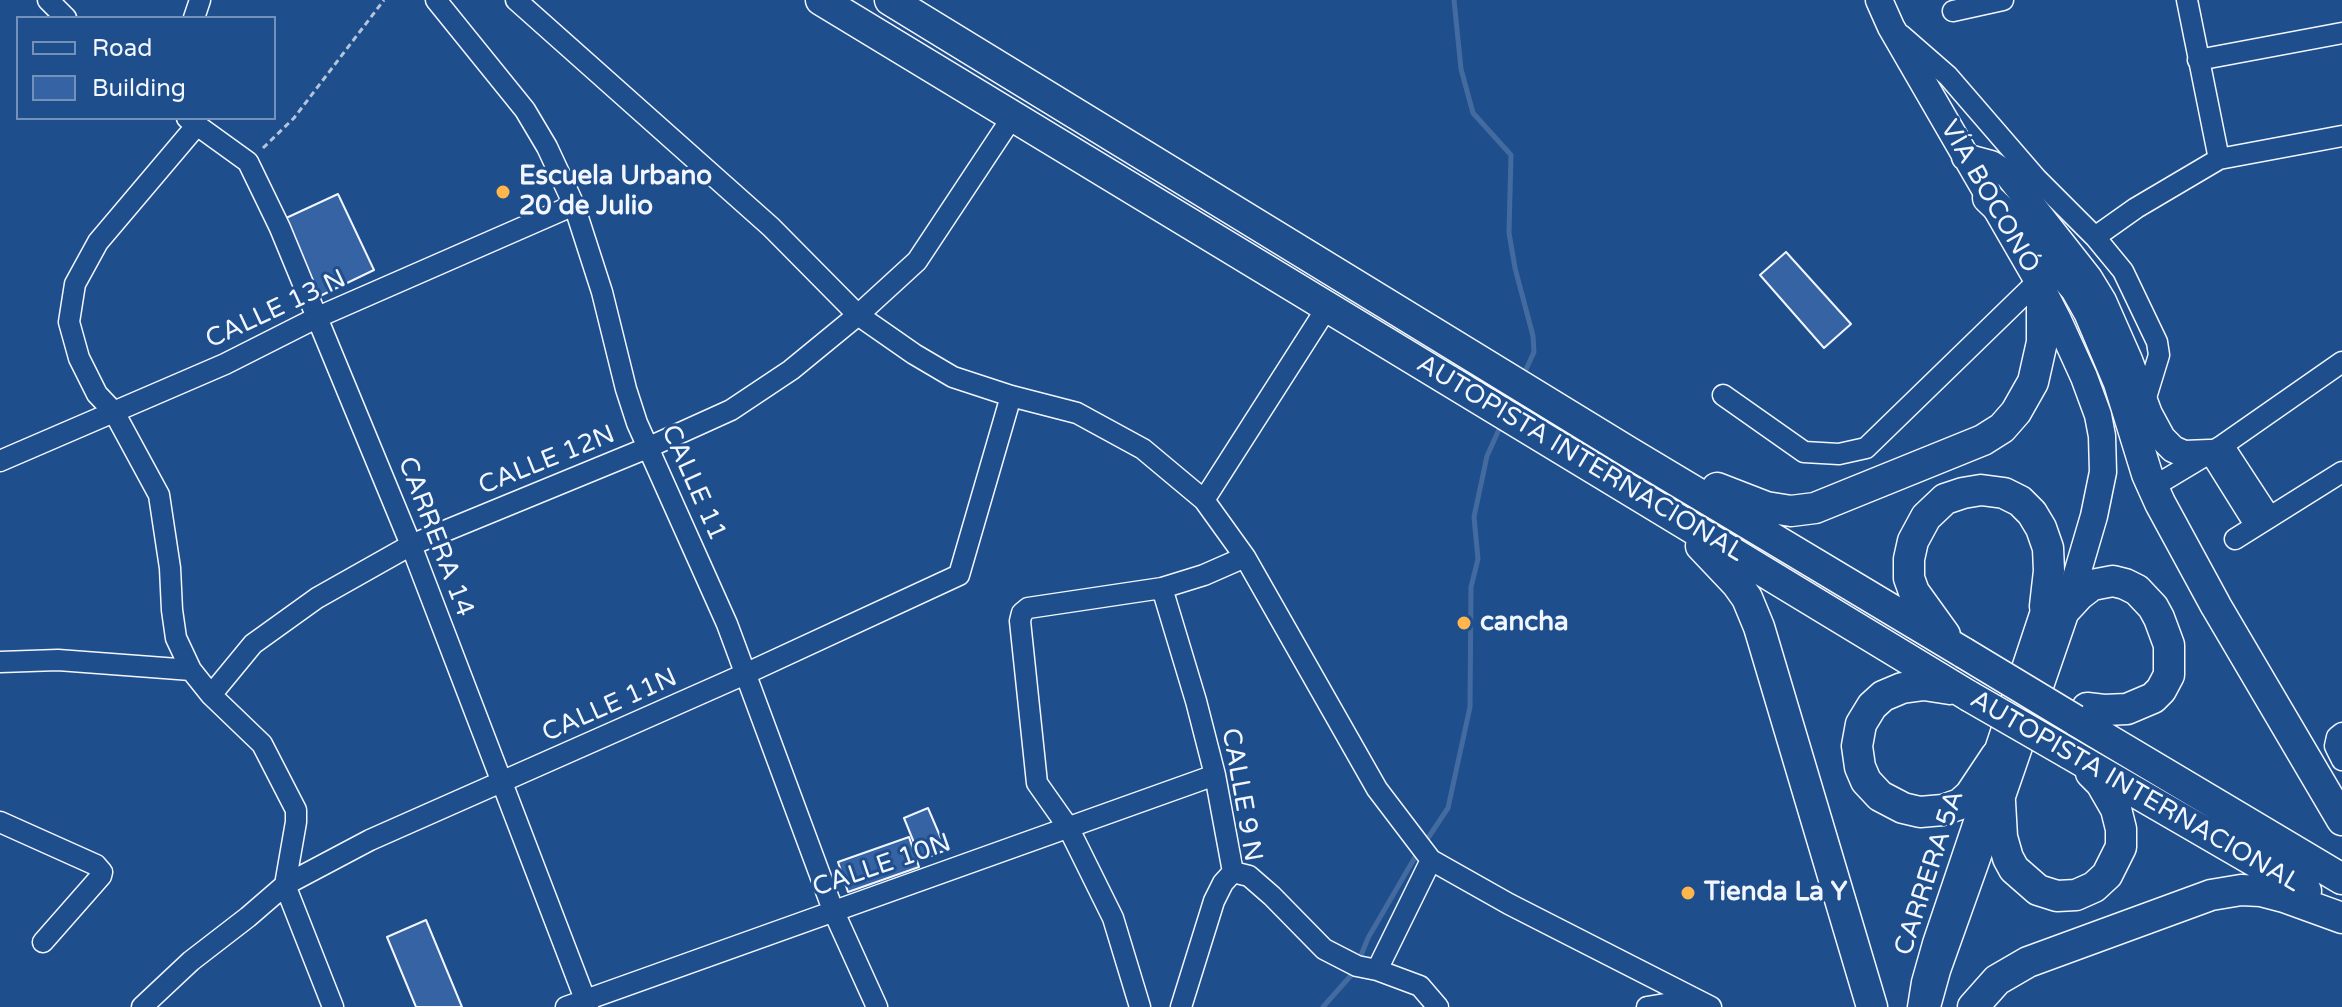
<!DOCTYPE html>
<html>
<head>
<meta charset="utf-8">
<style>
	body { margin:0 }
	#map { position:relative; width:2342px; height:1007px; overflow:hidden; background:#1f4e8c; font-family:"Varela Round",sans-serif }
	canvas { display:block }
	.legend { position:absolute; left:16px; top:16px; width:260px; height:104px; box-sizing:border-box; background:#1f4e8c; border:2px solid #7391ba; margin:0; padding:10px 14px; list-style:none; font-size:24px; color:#f2f6ff }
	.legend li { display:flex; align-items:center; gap:16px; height:40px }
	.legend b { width:40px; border:2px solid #7391ba }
</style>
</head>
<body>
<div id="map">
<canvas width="2342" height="1007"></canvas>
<ul class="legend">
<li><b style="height:10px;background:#1f4e8c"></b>Road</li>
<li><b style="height:22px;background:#3563a3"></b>Building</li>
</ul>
</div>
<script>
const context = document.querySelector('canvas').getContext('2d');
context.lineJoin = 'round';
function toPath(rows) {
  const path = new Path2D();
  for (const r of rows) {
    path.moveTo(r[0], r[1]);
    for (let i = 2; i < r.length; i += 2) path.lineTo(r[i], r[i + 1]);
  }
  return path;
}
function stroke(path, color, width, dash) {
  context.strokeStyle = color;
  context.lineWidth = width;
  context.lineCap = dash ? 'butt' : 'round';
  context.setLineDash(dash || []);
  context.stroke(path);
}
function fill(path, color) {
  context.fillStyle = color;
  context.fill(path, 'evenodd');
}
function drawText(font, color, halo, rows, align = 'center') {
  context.font = font + ' "Varela Round",sans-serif';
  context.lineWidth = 6;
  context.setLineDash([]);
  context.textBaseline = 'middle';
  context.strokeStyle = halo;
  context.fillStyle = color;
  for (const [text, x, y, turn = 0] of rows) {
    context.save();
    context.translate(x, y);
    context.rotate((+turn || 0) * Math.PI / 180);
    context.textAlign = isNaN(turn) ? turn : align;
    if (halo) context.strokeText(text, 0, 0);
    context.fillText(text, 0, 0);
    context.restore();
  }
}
const stream = toPath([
	[1454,0,1461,69,1473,113,1511,155,1509,233,1515,268,1533,336,1534,352,1523,376],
	[1424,844,1448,808,1470,707,1471,587,1478,559,1474,517,1487,456,1501,425],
	[1358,963,1368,938,1418,852],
	[1323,1007,1354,972]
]);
const building = toPath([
	[338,194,374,270,320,296,284,219,338,194],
	[1786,252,1851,324,1824,348,1760,275,1786,252],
	[928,808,946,850,921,860,904,818,928,808],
	[909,837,919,867,848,892,838,862,909,837],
	[426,920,462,1007,416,1007,387,937,426,920]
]);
const path = toPath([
	[263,148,294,118,384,0]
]);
const minor = toPath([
	[48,0,66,18],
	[436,0,525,110,547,147,574,205,602,292,626,389,637,423,727,624,833,910,877,1007],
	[516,0,771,227,858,315,914,354,953,377,1011,396,1077,413,1143,449,1204,500,1245,557,1377,789,1431,860,1509,904,1711,1007],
	[2187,0,2219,159],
	[1953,11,2003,0],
	[194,18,200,0],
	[1901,35,1948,76,2037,179,2095,237,2123,271,2157,342,2159,355,2144,404],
	[2198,60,2342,33],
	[187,118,248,162,280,228,411,545,588,1007],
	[197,125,98,242,75,284,69,322,79,358,97,394,114,412,159,495,170,568,172,610,176,638,191,670,211,695,262,744,296,810,296,822,285,885,333,1007],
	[2095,237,2136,208,2219,159,2342,136],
	[1723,395,1804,452,1839,454,1866,448,2038,281],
	[2223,445,2270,517],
	[2210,453,2255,525],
	[0,461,225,364,318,317,574,205],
	[2153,487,2223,445,2342,362],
	[1204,500,1328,306],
	[2235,539,2342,472],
	[1162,588,1196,701,1215,775,1233,872],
	[0,662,58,660,191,670],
	[211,695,253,644,317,598,411,545,647,448,731,410,791,370,858,315,917,261,1013,116],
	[2342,733,2337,737,2335,746,2342,760],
	[0,822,96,865,102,872,101,876,43,942],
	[1233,872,1249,876,1272,896,1324,949,1357,966,1377,970,1420,986,1438,1007],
	[1377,970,1431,860],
	[142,1007,191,961,248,917,285,885,370,840,745,674,959,575,1011,396],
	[566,1007,1215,775],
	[1140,1007,1113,918,1068,827,1037,783,1020,621,1022,613,1028,608,1162,588,1204,575,1245,557],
	[1181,1007,1214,901,1223,883,1233,872],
	[1647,1007,1695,999],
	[1918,1007,1922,982,1933,943,1987,783],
	[1930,1007,1940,971,1996,814]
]);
const major = toPath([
	[1879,0,1891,27,2038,281,2058,320,2084,377,2098,415,2102,436,2103,472,2094,516,2067,608,2000,802],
	[1965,157,1991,164,2008,175,2089,278,2103,301,2129,360,2149,414,2162,438,2173,449,2184,454,2210,453],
	[1996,756,2052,587]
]);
const highway = toPath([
	[821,0,1969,696],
	[890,0,1627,451,1964,653],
	[1988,198,2047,255,2076,289,2089,312,2119,383,2147,474,2160,503,2216,606,2342,820],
	[1717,488,1766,507,1791,511,1815,508,1983,440,2002,428,2016,412,2033,382,2042,342,2042,291],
	[1701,546,1737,584,1747,598,1759,627,1872,1007],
	[2067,608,2079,595,2092,585,2113,581,2125,584,2137,590,2153,607,2159,618,2169,645,2169,675,2161,690,2153,698,2127,709,2104,710,2087,708],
	[1945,635,1914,592,1909,578,1909,559,1913,541,1926,517,1945,499,1963,493,1981,490,2004,493,2020,501,2032,513,2041,528,2048,548,2049,571,2045,606],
	[1950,689,1924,685,1902,688,1883,696,1872,706,1861,724,1857,746,1860,767,1866,781,1880,796,1903,808,1920,812,1943,810,1960,804,1970,795,1996,756],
	[2075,720,2342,879],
	[2068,753,2306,891],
	[2000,802,2002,837,2008,858,2014,869,2038,890,2057,896,2076,895,2094,887,2107,875,2121,847,2121,829,2116,809,2101,783,2091,773],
	[1973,1007,1997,980,2028,962,2211,895,2241,890,2261,891,2284,897,2342,918]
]);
const highwayBridge = toPath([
	[1964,653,2075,720],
	[1969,696,2068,753]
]);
const markers = [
	[503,192,8,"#ffb74d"],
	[1464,623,8,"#ffb74d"],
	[1688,893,8,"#ffb74d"]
];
const poiNames = [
	["Escuela Urbano",519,177],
	["20 de Julio",519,207],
	["cancha",1480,623],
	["Tienda La Y",1704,893]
];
const streetNames = [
	["VÍA BOCONÓ",1989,197,60],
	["CALLE 13 N",276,310,-25],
	["AUTOPISTA INTERNACIONAL",1580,459,31],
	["CALLE 12N",547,461,-22],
	["CALLE 11",693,483,66],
	["CARRERA 14",435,537,69],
	["CALLE 11N",610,706,-24],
	["AUTOPISTA INTERNACIONAL",2135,792,30],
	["CALLE 9 N",1241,795,80],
	["CALLE 10N",882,866,-19],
	["CARRERA 5A",1930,873,-72]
];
stroke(stream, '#446ba0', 5);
fill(building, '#3563a3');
stroke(building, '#f2f6ff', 2);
stroke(minor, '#f2f6ff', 23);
stroke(major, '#f2f6ff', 29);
stroke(highway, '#f2f6ff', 33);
stroke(path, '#b3c4dc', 3, [6, 4]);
stroke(minor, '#1f4e8c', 20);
stroke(major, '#1f4e8c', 26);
stroke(highway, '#1f4e8c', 30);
stroke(highwayBridge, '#f2f6ff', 33, []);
stroke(highwayBridge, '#1f4e8c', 30);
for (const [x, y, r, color] of markers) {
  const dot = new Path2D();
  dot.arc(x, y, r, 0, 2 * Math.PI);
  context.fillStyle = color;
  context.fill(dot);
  stroke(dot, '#1f4e8c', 3);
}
drawText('bold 26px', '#f2f6ff', '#1f4e8c', poiNames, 'left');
drawText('26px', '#f2f6ff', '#1f4e8c', streetNames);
</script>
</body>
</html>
